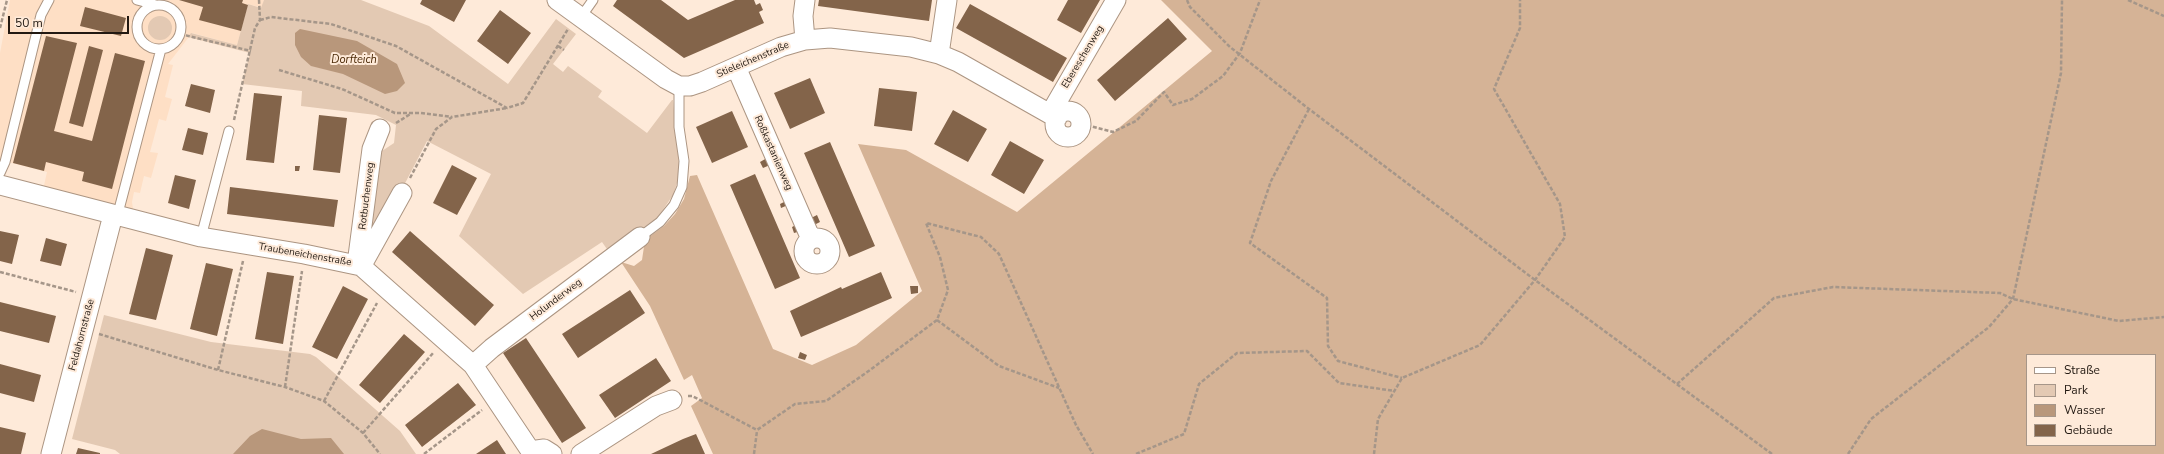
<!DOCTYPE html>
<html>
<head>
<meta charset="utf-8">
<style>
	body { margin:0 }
	#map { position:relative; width:2164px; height:454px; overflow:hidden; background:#feead9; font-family:"Nunito Sans",sans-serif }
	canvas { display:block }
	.legend { position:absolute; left:2026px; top:354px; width:130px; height:92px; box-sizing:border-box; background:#feead9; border:1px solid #a69689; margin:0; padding:5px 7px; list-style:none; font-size:12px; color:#221912 }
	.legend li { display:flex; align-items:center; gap:8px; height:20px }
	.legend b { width:20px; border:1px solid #a69689 }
	.scale { position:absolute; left:8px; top:16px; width:121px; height:18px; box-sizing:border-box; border:2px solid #221912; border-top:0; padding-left:5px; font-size:12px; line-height:14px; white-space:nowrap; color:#221912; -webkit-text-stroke:3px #feead9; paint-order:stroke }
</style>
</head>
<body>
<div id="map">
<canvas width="2164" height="454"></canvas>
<ul class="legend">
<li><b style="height:5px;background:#fff"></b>Straße</li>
<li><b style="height:11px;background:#e3c9b3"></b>Park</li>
<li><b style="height:11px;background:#b8977b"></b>Wasser</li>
<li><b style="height:11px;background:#83644a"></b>Gebäude</li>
</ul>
<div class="scale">50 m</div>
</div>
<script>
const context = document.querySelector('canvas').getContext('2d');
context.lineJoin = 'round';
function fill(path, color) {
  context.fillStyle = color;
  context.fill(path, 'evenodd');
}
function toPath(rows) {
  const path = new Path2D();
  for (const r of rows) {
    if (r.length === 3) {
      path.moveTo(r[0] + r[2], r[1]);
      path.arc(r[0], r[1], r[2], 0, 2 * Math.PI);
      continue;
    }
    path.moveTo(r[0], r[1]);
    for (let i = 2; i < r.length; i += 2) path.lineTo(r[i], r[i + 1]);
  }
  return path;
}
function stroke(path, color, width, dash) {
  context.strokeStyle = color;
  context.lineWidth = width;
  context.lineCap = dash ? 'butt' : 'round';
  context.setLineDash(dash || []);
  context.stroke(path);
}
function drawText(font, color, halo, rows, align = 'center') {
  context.font = font + ' "Nunito Sans",sans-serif';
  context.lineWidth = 4;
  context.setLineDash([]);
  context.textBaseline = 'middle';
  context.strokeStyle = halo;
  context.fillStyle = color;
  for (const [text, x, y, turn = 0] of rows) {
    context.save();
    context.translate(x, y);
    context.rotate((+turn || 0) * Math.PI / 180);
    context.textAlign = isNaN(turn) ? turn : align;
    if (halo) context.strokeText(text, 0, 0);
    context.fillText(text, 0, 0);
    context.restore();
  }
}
const built = toPath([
	[10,0,264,0,262,8,248,4,237,45,192,33,168,64,173,65,165,97,172,99,166,121,159,119,150,152,158,153,151,178,144,176,140,193,134,192,132,202,133,209,140,215,43,190,47,172,0,160,0,53]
]);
const green = toPath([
	[264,0,361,0,429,26,508,84,556,19,576,34,553,64,563,72,568,66,602,91,598,97,647,133,672,100,673,100,679,165,678,180,673,195,658,217,609,252,602,242,523,294,459,236,491,174,427,141,401,191,371,234,379,153,394,143,396,125,376,115,301,106,302,91,242,84,250,53,188,37,191,33,237,45,248,4,261,8],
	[160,28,12],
	[104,315,211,342,310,354,316,357,400,431,416,454,120,454,115,450,72,439]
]);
const forest = toPath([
	[1161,0,2164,0,2164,454,713,454,691,406,702,398,692,375,684,380,650,306,621,262,634,266,642,260,645,240,664,226,675,214,684,199,690,176,697,175,773,349,812,365,856,345,922,291,858,144,906,150,1017,212,1212,51],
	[2027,355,2155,355,2155,445,2027,445]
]);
const water = toPath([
	[300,29,357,41,397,64,405,83,397,91,385,94,343,74,311,66,301,57,295,45,295,33],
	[262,429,301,439,331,438,344,454,233,454,250,436]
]);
const building = toPath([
	[179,0,243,0,242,3,248,5,241,31,199,20,203,7],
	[422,0,466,0,454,22,420,4],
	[617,0,661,0,688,20,735,0,754,0,756,5,760,3,763,10,759,12,764,23,684,58,613,6],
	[819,0,932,0,929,21,818,6],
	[1068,0,1100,0,1081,33,1057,20],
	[970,4,1067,58,1053,82,956,28],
	[85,7,126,18,121,36,80,26],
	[500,10,531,33,508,64,477,41],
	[1168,18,1187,39,1115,101,1097,80],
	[46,36,77,43,54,131,92,141,115,53,145,61,112,189,82,181,84,172,46,162,44,171,13,163],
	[89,46,103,50,83,127,69,123],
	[810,78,825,113,790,129,774,93],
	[191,84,215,90,210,113,185,106],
	[879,88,917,92,912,131,874,126],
	[254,93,282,96,274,163,246,160],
	[953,110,987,129,968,162,934,144],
	[732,111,748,147,712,163,696,127],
	[319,115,347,118,340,173,313,170],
	[188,128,208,133,203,155,182,150],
	[1010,141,1044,160,1024,194,991,175],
	[830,142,875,246,849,257,804,153],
	[767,158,770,165,763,168,760,162],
	[452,165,477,178,457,215,433,203],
	[295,166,300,166,299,171,295,171],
	[755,174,800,278,775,289,730,185],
	[175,175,196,180,189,209,168,203],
	[230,187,338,200,334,227,227,214],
	[786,201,788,205,781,208,780,204],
	[817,215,820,222,814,225,811,218],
	[798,224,801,231,794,233,792,227],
	[0,231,19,235,12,264,0,261],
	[410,231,494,305,475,326,392,252],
	[46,238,67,244,61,266,40,261],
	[146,248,173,255,156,320,129,314],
	[206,263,233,269,217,336,190,329],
	[267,272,294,276,283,344,255,339],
	[881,272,892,298,801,337,790,311,841,287,842,289],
	[343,286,368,299,337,359,312,347],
	[910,286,918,286,918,293,911,294],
	[630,290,645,313,578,358,562,334],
	[0,302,56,316,49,343,0,331],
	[404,334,425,352,380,403,359,385],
	[526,338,586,428,562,443,503,353],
	[800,352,807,355,805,360,798,358],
	[656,358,671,381,615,418,599,395],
	[0,364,41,375,34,402,0,393],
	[458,383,476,405,422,447,405,425],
	[0,427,26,433,21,454,0,454],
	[696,434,705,454,651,454,683,439],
	[497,440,506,454,476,454],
	[78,448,100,453,100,454,76,454]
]);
const path = toPath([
	[1187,0,1190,7,1230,47,1309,109,1535,280,1772,454],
	[2128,0,2164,16],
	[260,20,271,17,331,24,396,46,507,108,523,103,568,29],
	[0,28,7,0],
	[180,34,251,51],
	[558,46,564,50],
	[279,70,342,89,395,113,421,113,452,117],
	[1309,109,1271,181,1250,243,1327,298,1328,346,1338,361,1402,378],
	[234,120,255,28,260,20,259,0],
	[396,123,412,113],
	[1081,127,1090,126,1113,132,1136,121,1164,92,1173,105,1192,99,1223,76,1240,53,1260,0],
	[410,178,436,129,452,117,507,108],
	[0,272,76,292],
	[937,320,999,366,1059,388],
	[99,334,218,370,285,387,324,401,363,433,380,454],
	[218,370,243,261],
	[1677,384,1774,298,1833,287,2000,293,2013,299,2119,321,2164,317],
	[285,387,302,271],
	[688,396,692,396,700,400,757,430,795,404,826,401,870,370,937,320,948,290,940,257,926,223,981,237,999,254,1076,425,1093,454],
	[324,401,377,303],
	[363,433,434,352],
	[424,454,482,410],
	[754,454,757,431],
	[1136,454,1184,434,1199,384,1237,353,1307,351,1339,383,1395,391],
	[1374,454,1378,419,1402,378,1480,345,1535,280,1565,237,1560,204,1494,89,1520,28,1520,0],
	[1848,454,1871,419,1989,327,2013,299,2061,73,2062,0]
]);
const lane = toPath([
	[137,0,156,5],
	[159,27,22],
	[581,17,593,0],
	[0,173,5,162,41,15,49,0],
	[117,217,161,49],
	[201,237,229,131],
	[640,237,660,222,674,205,682,187,684,161,679,127,679,86]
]);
const street = toPath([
	[557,0,666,79,679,86,690,86,702,82,781,47,805,40,830,38,911,47,939,54,958,62,1057,118],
	[805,0,803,16,805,40],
	[939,54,947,0],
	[736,67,811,239],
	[1068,124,13],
	[1050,114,1116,0],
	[0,185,201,237,304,254,361,266,473,365,532,453],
	[817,251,13],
	[357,264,372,149,380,129],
	[362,265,402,193],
	[473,365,492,348,640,237],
	[51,454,113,215],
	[531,454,537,450,544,449,552,454],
	[581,454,656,406,672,400]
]);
const streetNames = [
	["Ebereschenweg",1083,57,-59],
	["Stieleichenstraße",753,60,-23],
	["Roßkastanienweg",773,153,66],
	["Rotbuchenweg",367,196,-83],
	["Traubeneichenstraße",305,255,10],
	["Holunderweg",556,300,-37],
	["Feldahornstraße",82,335,-75]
];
const waterNames = [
	["Dorfteich",354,60]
];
fill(built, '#fedfc5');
fill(green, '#e3c9b3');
fill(forest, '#d5b396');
fill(water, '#b8977b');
fill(building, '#83644a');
stroke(lane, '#ac9582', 11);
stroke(street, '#ac9582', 21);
stroke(path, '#a59689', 2.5, [4, 2]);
stroke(lane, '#fff', 9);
stroke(street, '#fff', 19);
drawText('10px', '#221912', '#feead9', streetNames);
drawText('italic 11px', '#4b2906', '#feead9', waterNames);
</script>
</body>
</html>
